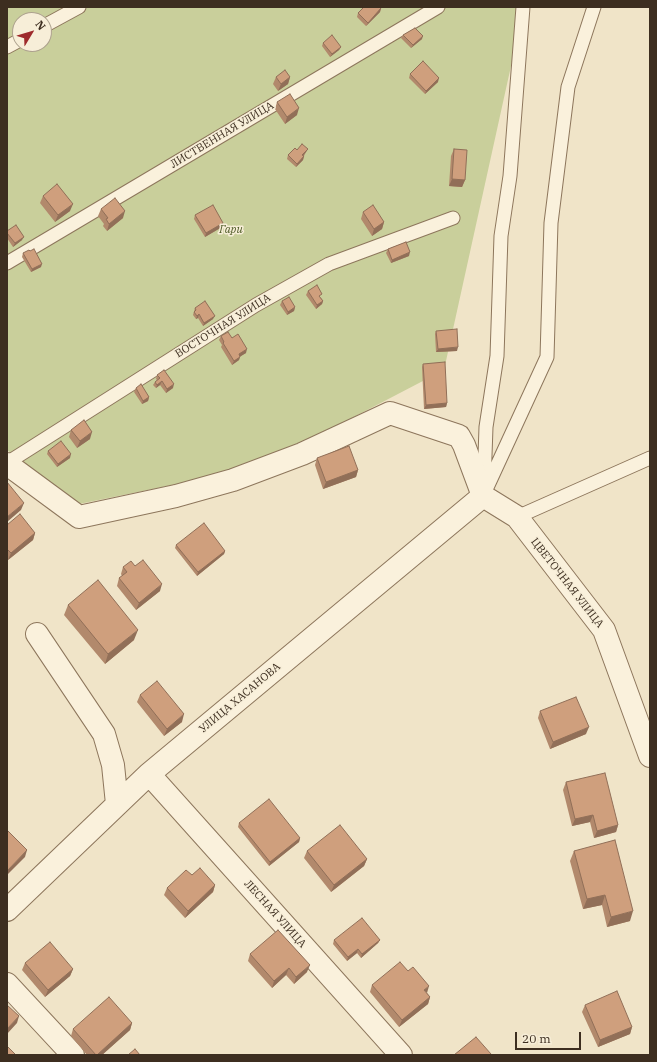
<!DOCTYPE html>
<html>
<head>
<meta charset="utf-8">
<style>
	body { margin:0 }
	#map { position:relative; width:657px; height:1062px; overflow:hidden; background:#f0e4c8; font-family:"IBM Plex Serif",serif }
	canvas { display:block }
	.frame { position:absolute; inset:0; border:8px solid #3d2e20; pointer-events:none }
	.north { position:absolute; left:12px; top:12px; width:40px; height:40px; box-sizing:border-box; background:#f7eed8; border:1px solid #ada18e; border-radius:50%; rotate:52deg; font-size:11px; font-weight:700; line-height:16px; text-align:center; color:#3d2e20 }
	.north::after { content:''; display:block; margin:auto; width:14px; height:18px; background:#9e2a2b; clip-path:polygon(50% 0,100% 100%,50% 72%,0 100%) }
	.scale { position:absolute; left:515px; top:1032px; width:66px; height:18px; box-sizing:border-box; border:2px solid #3d2e20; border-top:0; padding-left:5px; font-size:12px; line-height:14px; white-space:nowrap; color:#3d2e20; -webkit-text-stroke:3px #f7eed8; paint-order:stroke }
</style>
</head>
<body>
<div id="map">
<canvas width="657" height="1062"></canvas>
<div class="frame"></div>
<div class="north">N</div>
<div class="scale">20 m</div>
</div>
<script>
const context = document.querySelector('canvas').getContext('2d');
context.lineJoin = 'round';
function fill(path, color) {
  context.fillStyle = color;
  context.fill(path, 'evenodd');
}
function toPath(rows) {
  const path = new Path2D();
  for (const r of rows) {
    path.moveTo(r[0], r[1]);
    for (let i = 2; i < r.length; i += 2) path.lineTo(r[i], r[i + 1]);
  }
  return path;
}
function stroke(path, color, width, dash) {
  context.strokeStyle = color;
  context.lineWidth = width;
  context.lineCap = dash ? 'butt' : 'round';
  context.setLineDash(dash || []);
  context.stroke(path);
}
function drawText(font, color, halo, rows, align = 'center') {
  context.font = font + ' "IBM Plex Serif",serif';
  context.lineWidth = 3;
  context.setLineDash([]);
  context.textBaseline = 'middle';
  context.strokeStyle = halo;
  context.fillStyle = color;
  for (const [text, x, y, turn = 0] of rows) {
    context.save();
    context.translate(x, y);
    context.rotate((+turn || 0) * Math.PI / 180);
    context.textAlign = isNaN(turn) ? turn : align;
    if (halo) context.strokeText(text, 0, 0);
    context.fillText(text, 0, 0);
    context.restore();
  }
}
const green = toPath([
	[7,7,524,7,444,370,256,468,79,504,7,450],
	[20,20,44,20,44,44,20,44]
]);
const lane = toPath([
	[44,26,79,7],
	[7,47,20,40],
	[7,263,438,7],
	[7,463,256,305,329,264,453,218],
	[484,484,486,427,497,356,501,236,510,176,523,7],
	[483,496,547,357,551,223,568,87,594,7],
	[517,517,650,458]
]);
const street = toPath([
	[7,464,79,517,176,496,233,480,302,454,390,413,459,436,464,445,483,496],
	[483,496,517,517,604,630,650,756],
	[37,634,104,734,113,765,117,804],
	[149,774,401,1055],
	[7,910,149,774,483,496],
	[7,984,73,1055]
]);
const wall = toPath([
	[381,8,380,12,366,26,357,17,358,13],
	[403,35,422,39,411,48,401,38],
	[323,43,341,47,339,50,330,57,322,46],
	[410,74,438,82,425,94,409,78],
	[276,77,290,77,288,84,278,91,273,84],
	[277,102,297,115,285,124,275,109],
	[308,149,306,152,304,156,303,160,296,167,287,159,288,155,297,150],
	[454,149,465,180,462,187,449,186,451,156],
	[43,196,70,211,55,222,40,203],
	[101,209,123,218,107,231,103,226,104,224,98,216],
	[363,212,384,222,382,229,372,236,361,219],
	[195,215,222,227,205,237,194,219],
	[7,231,22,240,13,247,7,238],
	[388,249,409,256,391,263,386,253],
	[23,253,41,267,31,272,22,257],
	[308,291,321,298,323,301,322,304,316,309,306,295],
	[282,301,295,307,294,311,287,315,280,305],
	[195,308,213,319,203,326,198,318,196,319,193,315],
	[436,331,457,351,436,352,435,334],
	[221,336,232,338,246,353,240,356,239,360,232,365,221,347,222,345,219,340],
	[423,364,447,403,446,407,424,409,422,367],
	[157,375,173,388,166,393,160,385,156,388,153,385,155,382,157,380,156,379],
	[136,388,149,397,148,401,142,404,134,392],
	[71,430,90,439,77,448,69,437],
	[48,451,70,458,57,467,47,454],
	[317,458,358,470,356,477,323,489,315,465],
	[7,525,35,533,33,540,8,560,7,559],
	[176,545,225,551,224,554,197,576,175,548],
	[135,566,160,591,136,610,117,586,119,578,122,576,121,574,123,567],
	[68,605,134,640,105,664,64,615],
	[140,695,182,722,164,736,137,702],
	[540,711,586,734,550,749,538,718],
	[566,782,618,825,616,832,594,838,590,822,572,826,563,790],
	[239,823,300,838,299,842,269,866,238,827],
	[307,851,367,859,364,866,331,892,304,858],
	[574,851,630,921,607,927,602,905,583,909,570,861],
	[192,875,215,885,213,892,185,918,164,895,167,888],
	[334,940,380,940,378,943,361,958,357,953,347,961,333,944],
	[250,954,307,972,294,984,286,975,272,988,248,961],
	[25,963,73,969,70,976,45,997,22,970],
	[372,985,427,993,430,997,428,1004,399,1027,370,992],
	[585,1005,632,1027,630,1034,598,1047,582,1012],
	[132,1023,130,1030,102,1055,87,1055,71,1036,73,1029]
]);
const shadedWall = toPath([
	[381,8,380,12,366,26,368,23],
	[423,36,422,39,411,48,413,45],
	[341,47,339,50,330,57,332,54],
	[290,77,288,84,278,91,281,84],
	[439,78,438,82,425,94,426,91],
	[299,108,297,115,285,124,287,117],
	[308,149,306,152,301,158,302,155],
	[304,156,303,160,296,167,297,164],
	[452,179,465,180,462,187,449,186],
	[73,204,70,211,55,222,58,215],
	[125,211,123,218,107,231,109,224],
	[384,222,382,229,372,236,374,229],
	[223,223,222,227,205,237,206,233],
	[24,237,22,240,13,247,15,243],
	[410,252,409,256,391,263,392,260],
	[42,264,41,267,31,272,32,269],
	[323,301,322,304,316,309,317,305],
	[295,307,294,311,287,315,288,312],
	[199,314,198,318,196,319,197,316],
	[215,316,213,319,203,326,204,323],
	[458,347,457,351,436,352,438,349],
	[247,349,246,353,238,358,239,354],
	[240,357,239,360,232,365,234,361],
	[162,381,160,385,156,388,157,385],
	[174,384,173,388,166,393,167,389],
	[149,397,148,401,142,404,143,401],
	[447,403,446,407,424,409,426,405],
	[92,432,90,439,77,448,80,441],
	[71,454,70,458,57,467,58,464],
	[358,470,356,477,323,489,326,482],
	[24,503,21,510,7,522,7,517],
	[35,533,33,540,8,560,11,553],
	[225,551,224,554,197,576,198,572],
	[162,584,160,591,136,610,139,603],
	[138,630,134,640,105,664,108,654],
	[184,714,182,722,164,736,167,729],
	[589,727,586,734,550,749,553,742],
	[593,815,590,822,572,826,575,819],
	[618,825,616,832,594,838,597,831],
	[300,838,299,842,269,866,270,862],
	[27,850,25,857,7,875,7,871],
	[367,859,364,866,331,892,334,885],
	[215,885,213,892,185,918,188,911],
	[605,895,602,905,583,909,587,899],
	[633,911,630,921,607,927,611,917],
	[380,940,378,943,361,958,362,954],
	[358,949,357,953,347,961,348,957],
	[310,965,307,972,294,984,296,977],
	[289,968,286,975,272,988,274,981],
	[73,969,70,976,45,997,48,990],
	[429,986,427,993,424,990],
	[430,997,428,1004,399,1027,402,1020],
	[19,1016,17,1023,7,1034,7,1029],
	[132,1023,130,1030,102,1055,97,1055],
	[632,1027,630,1034,598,1047,600,1040]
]);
const building = toPath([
	[364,7,380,7,381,8,368,23,358,13,364,7],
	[415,28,423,36,413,45,403,35,415,28],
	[332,35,341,47,332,54,323,43,332,35],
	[423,61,439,78,426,91,410,74,423,61],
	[285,70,290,77,281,84,276,77,285,70],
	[290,94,299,108,287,117,277,102,290,94],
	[302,144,308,149,302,155,304,156,297,164,288,155,295,148,297,150,302,144],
	[454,149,467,150,465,180,452,179,454,149],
	[57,184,73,204,58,215,43,196,57,184],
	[115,198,125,211,109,224,106,219,108,218,101,209,115,198],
	[213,205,223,223,206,233,195,215,213,205],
	[373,205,384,222,374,229,363,212,373,205],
	[16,225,24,237,15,243,7,233,7,231,16,225],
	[406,242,410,252,392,260,388,249,406,242],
	[34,249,42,264,32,269,23,253,29,250,30,251,34,249],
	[317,285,322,294,319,296,323,301,317,305,308,291,317,285],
	[289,297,295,307,288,312,282,301,289,297],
	[205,301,215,316,204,323,199,314,197,316,194,312,196,310,195,308,205,301],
	[457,329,458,347,438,349,436,331,457,329],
	[228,332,232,338,238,334,247,349,239,354,240,357,234,361,223,343,224,342,221,336,228,332],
	[445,362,447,403,426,405,423,364,445,362],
	[164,370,174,384,167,389,162,381,157,385,155,382,160,378,157,375,164,370],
	[141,384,149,397,143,401,136,388,141,384],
	[84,420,92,432,80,441,71,430,84,420],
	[61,441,71,454,58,464,48,451,61,441],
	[349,446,358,470,326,482,317,458,349,446],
	[7,482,24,503,7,517,7,482],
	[20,514,35,533,11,553,7,549,7,525,20,514],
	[204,523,225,551,198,572,176,545,204,523],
	[143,560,162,584,139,603,119,578,127,572,123,567,131,561,135,566,143,560],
	[98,580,138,630,108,654,68,605,98,580],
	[157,681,184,714,167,729,140,695,157,681],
	[576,697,589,727,553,742,540,711,576,697],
	[605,773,618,825,597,831,593,815,575,819,566,782,605,773],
	[269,799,300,838,270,862,239,823,269,799],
	[340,825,367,859,334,885,307,851,340,825],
	[7,830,27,850,7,871,7,830],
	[615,840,633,911,611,917,605,895,587,899,574,851,615,840],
	[200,868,215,885,188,911,167,888,186,870,192,875,200,868],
	[362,918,380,940,362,954,358,949,348,957,334,940,362,918],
	[278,930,310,965,296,977,289,968,274,981,250,954,278,930],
	[50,942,73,969,48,990,25,963,50,942],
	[400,962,408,971,413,967,429,986,424,990,430,997,402,1020,372,985,400,962],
	[617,991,632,1027,600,1040,585,1005,617,991],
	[109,997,132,1023,97,1055,96,1055,73,1029,109,997],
	[7,1005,19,1016,7,1029,7,1005],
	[476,1037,491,1054,490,1055,454,1055,476,1037],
	[7,1046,16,1055,7,1055,7,1046],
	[135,1049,140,1055,128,1055,135,1049]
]);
const streetNames = [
	["ЛИСТВЕННАЯ УЛИЦА",222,135,-31],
	["ВОСТОЧНАЯ УЛИЦА",223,326,-32],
	["ЦВЕТОЧНАЯ УЛИЦА",567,583,52],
	["УЛИЦА ХАСАНОВА",240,698,-40],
	["ЛЕСНАЯ УЛИЦА",275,914,48]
];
const parkNames = [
	["Гари",231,230]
];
fill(green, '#c9cf9b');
stroke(lane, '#8d765c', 15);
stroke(street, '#8d765c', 24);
stroke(lane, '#faf1dc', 13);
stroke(street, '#faf1dc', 22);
fill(wall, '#b2896c');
fill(shadedWall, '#916f58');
fill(building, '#cf9f7d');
stroke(building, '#916f58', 1);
drawText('11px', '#3d2e20', '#f7eed8', streetNames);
drawText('italic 11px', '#4d5a26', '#f7eed8', parkNames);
</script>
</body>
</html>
